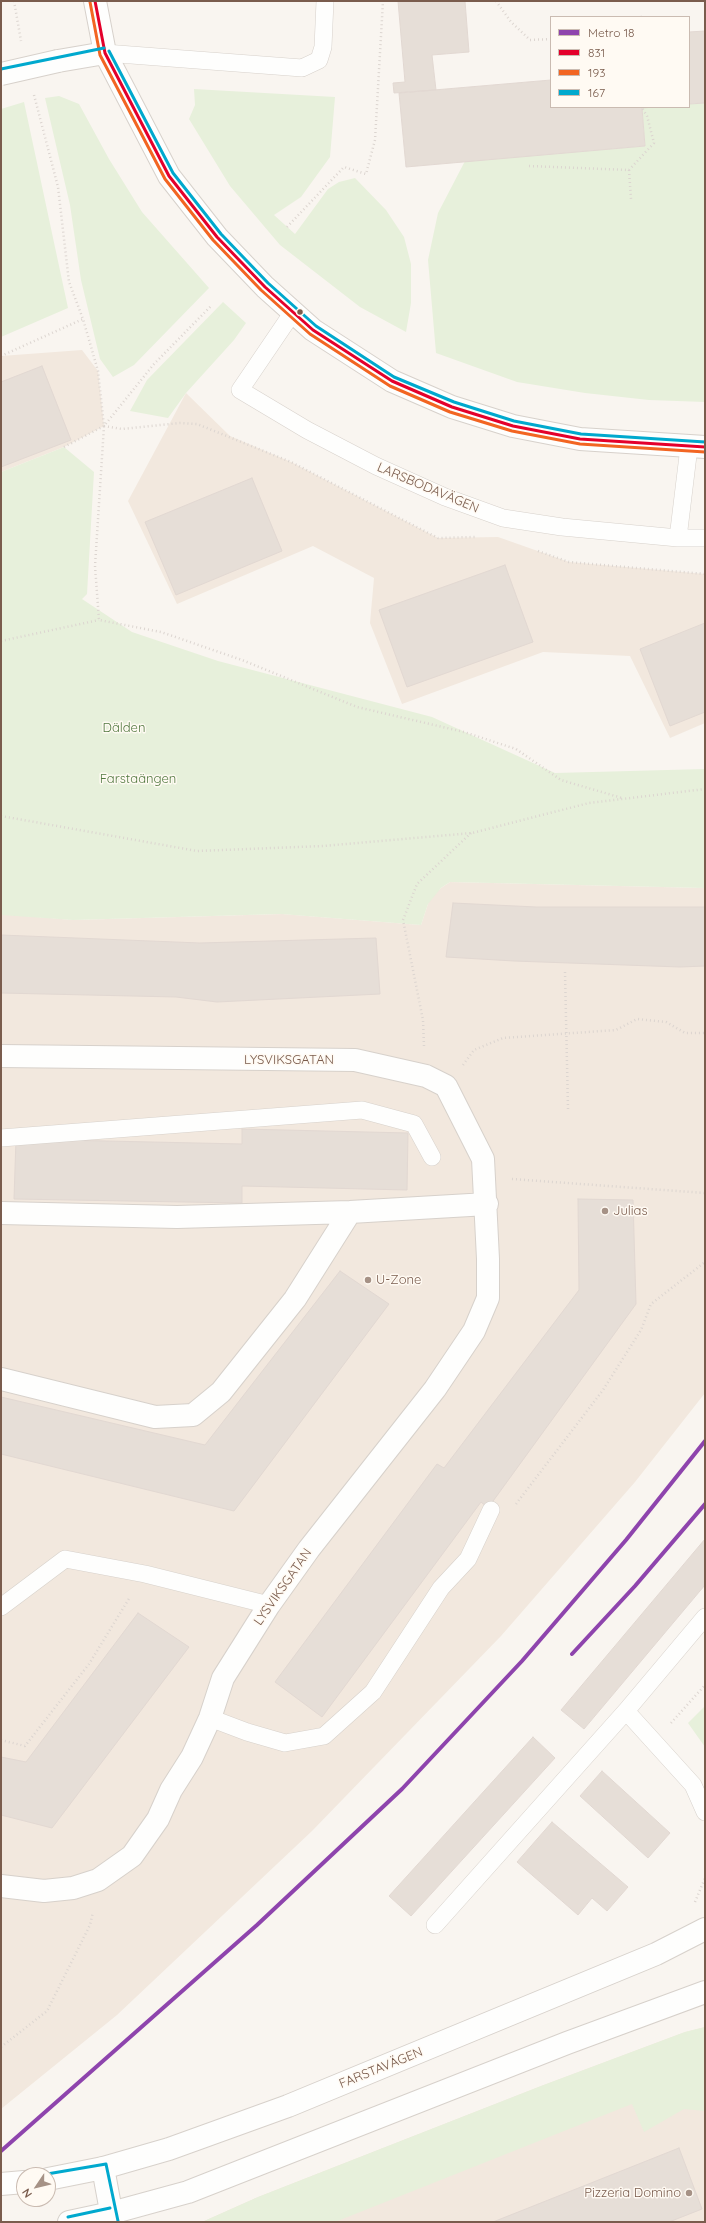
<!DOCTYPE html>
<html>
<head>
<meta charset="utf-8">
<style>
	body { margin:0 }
	#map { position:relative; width:706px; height:2223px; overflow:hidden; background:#f9f5f0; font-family:Quicksand,sans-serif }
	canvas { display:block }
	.frame { position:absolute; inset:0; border:2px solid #7a5c4d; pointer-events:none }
	.legend { position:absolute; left:550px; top:16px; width:140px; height:92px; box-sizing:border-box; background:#fffaf3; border:1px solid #cabbb1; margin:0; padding:5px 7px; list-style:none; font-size:12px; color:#7a5c4d }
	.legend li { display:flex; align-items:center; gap:8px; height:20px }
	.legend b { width:20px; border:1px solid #cabbb1 }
	.north { position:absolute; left:16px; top:2167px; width:40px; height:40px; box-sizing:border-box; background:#fffaf3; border:1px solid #cabbb1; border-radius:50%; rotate:235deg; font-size:11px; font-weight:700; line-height:16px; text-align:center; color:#7a5c4d }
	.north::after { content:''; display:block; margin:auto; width:14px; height:18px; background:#a69286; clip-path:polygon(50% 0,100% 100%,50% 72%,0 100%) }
</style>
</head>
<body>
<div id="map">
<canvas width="706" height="2223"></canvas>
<div class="frame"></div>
<ul class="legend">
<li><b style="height:5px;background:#8e44ad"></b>Metro 18</li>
<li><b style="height:5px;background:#e4002b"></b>831</li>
<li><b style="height:5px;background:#f26522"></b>193</li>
<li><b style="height:5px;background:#00a9ce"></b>167</li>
</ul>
<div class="north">N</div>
</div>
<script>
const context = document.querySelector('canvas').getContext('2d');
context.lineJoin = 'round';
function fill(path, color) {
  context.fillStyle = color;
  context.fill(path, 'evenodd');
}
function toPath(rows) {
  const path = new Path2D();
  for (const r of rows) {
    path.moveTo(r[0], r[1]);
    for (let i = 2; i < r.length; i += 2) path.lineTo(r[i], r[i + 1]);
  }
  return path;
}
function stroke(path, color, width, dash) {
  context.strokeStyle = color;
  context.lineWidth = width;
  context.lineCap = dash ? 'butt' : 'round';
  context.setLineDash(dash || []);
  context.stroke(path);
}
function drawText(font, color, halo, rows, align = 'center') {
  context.font = font + ' Quicksand,sans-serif';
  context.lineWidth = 3;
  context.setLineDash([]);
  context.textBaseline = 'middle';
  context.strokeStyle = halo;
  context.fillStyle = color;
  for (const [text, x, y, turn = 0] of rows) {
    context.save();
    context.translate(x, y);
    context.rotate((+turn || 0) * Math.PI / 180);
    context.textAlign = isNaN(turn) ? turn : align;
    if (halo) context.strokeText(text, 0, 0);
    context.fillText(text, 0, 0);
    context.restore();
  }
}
const residential = toPath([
	[82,350,98,371,104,426,64,447,1,472,1,356],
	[186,393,230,436,291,462,438,538,498,537,569,562,705,574,705,723,670,738,630,656,543,652,402,704,370,623,374,578,313,546,177,604,128,501],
	[450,882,705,888,705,1393,635,1482,501,1636,312,1831,117,2015,1,2109,1,914,73,920,282,914,421,925,431,895],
	[705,2027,705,2222,202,2222,258,2197,541,2086,685,2032]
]);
const green = toPath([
	[194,89,335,97,330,157,301,197,274,215,295,234,328,189,339,182,355,178,386,210,404,237,411,264,411,303,406,332,360,307,280,245,230,186,189,119,195,105],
	[59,96,79,104,109,159,142,212,209,288,134,365,113,377,100,359,81,280,70,205,45,98],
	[24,102,68,308,1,337,1,109],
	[705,103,705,402,649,400,585,393,517,382,436,353,428,260,438,213,465,161,645,146,642,108,689,107,689,104],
	[223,302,246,323,234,340,186,393,168,418,130,411,147,380],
	[64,447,94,472,87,594,82,599,132,632,218,661,432,717,555,773,705,769,705,888,450,882,441,888,428,904,421,925,281,914,73,920,1,915,1,472],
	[705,1706,705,1747,688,1723],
	[705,2027,705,2111,684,2109,644,2132,632,2104,335,2222,202,2222,258,2197,541,2086,685,2032]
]);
const building = toPath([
	[398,1,465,1,469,52,432,55,436,90,394,93,393,83,405,82,398,1],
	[705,31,705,103,689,104,689,32,705,31],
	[551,80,551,107,655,107,642,108,645,146,406,167,399,93,551,80],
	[42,366,71,440,1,467,1,382,42,366],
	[252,478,282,551,176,595,145,522,252,478],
	[505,565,533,642,407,687,379,610,505,565],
	[705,623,705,712,670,726,640,649,705,623],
	[453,903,536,907,705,907,705,966,680,967,514,961,446,957,453,903],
	[1,935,200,943,376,938,380,994,217,1002,176,997,1,993,1,935],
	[242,1129,408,1133,407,1190,242,1186,242,1203,14,1199,16,1139,242,1144,242,1129],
	[578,1199,633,1200,636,1304,488,1508,481,1502,322,1717,275,1682,437,1464,444,1468,579,1290,578,1199],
	[340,1271,389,1304,234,1511,1,1454,1,1397,205,1445,340,1271],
	[705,1539,705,1585,584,1729,561,1710,705,1539],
	[138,1613,189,1647,52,1828,1,1815,1,1757,26,1762,138,1613],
	[533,1737,555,1758,411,1916,389,1896,533,1737],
	[602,1771,670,1833,648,1858,580,1796,602,1771],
	[552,1822,628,1887,607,1911,592,1898,578,1915,517,1862,552,1822],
	[679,2148,702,2209,669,2222,493,2222,679,2148]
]);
const path = toPath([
	[14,1,21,41],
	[496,1,511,22,530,40,551,39],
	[641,17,643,16],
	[34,95,58,187,69,282,83,319,98,371,104,426,95,566,99,620,161,632,242,660,357,707,464,732,516,749,561,780,622,798],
	[529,166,629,170,654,143,647,116,642,108],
	[629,170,631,199],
	[287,227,344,167,366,174,375,140,383,1],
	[1,356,83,319],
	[104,426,122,429,180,423,197,424,291,462,438,538,475,537],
	[64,447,104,426,154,364,211,306],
	[538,551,569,562,705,574],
	[1,641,99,620],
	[1,816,197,851,323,846,472,833,589,803,705,789],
	[565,972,568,1109],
	[424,1046,423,1020,403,920,417,884,471,833],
	[463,1065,474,1050,503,1038,616,1030,637,1019,666,1022,685,1033,705,1033],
	[512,1179,705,1193],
	[516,1504,603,1390,641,1330,651,1304,705,1262],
	[671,1723,705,1685],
	[1,1740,25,1746,89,1664,130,1597],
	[695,1902,705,1878],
	[1,2047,47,2011,90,1925,93,1912]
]);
const service = toPath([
	[105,53,302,68,319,60,323,47,325,1],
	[293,312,240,390,307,430,376,466,445,497,503,518,562,527,678,538,705,538],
	[678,538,689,447],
	[1,1138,362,1110,414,1124,432,1157],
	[1,1607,65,1559,145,1574,269,1605],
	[626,1711,693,1785,705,1812],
	[210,1718,247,1732,285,1743,324,1736,373,1692,441,1588,468,1559,491,1510],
	[435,1925,626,1711,705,1617]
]);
const minor = toPath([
	[95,1,105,53,169,176,217,237,265,287,313,330,392,381,452,407,513,426,580,439,705,447],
	[58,61,105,53],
	[1,1056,355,1060,426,1076,446,1086,483,1159,488,1259,488,1298,474,1331,435,1389,309,1549,269,1605,223,1678,210,1718,192,1757,171,1790,158,1819,132,1856,98,1880,73,1888,44,1891,1,1886],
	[1,1213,177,1217,350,1212,487,1204],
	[1,1379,155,1417,193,1415,221,1392,295,1299,350,1212],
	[103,2168,113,2222]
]);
const tertiary = toPath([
	[48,2179,103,2168,169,2149,288,2106,656,1954,705,1929],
	[1,2184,24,2182],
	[69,2222,111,2213,188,2192,567,2043,705,1992]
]);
const minorBridge = toPath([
	[1,74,58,61]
]);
const bus1 = toPath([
	[95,1,105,53,169,176,217,237,265,287,313,330,392,381,452,407,513,426,580,439,705,447]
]);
const bus2 = toPath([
	[90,2,100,55,165,179,213,240,261,290,310,334,390,386,450,412,512,431,580,444,705,452]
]);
const bus3 = toPath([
	[109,51,173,173,221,234,268,283,316,326,394,377,454,402,514,421,581,434,705,442],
	[1,69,104,48],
	[47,2174,106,2164,118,2221],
	[68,2217,110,2208]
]);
const metro1 = toPath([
	[572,1654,635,1586,705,1504],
	[1,2151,257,1925,402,1789,522,1661,626,1540,705,1441]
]);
const markers = [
	[300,312,3.5,"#7a5c4d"],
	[605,1211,4,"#a69286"],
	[368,1280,4,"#a69286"],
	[689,2193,4,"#a69286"]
];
const streetNames = [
	["LARSBODAVÄGEN",428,488,23],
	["LYSVIKSGATAN",289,1060],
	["LYSVIKSGATAN",283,1587,-55],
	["FARSTAVÄGEN",381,2068,-22]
];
const parkNames = [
	["Dälden",124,728],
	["Farstaängen",138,779]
];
const poiNames = [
	["Julias",613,1211],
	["U-Zone",376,1280],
	["Pizzeria Domino",681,2193,"right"]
];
fill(residential, '#f2e8de');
fill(green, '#e7f0db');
fill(building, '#e6ded7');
stroke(building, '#e2d8d2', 1);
stroke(service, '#d7d1cb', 18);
stroke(minor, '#d7d1cb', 24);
stroke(tertiary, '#d7d1cb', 24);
stroke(path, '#dcd5d0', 2.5, [1, 3]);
stroke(service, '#fefefd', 17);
stroke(minor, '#fefefd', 22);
stroke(tertiary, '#fefefd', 22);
stroke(minorBridge, '#d7d1cb', 24, []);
stroke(minorBridge, '#fefefd', 22);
stroke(bus1, '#e4002b', 3);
stroke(bus2, '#f26522', 3);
stroke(bus3, '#00a9ce', 3);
stroke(metro1, '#8e44ad', 4);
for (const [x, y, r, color] of markers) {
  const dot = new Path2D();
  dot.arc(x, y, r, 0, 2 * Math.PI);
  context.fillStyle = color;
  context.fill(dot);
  stroke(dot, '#fffaf3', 1.5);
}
drawText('13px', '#7a5c4d', '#fffaf3', streetNames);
drawText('13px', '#537a41', '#fffaf3', parkNames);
drawText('13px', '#7a5c4d', '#fffaf3', poiNames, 'left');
</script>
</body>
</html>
